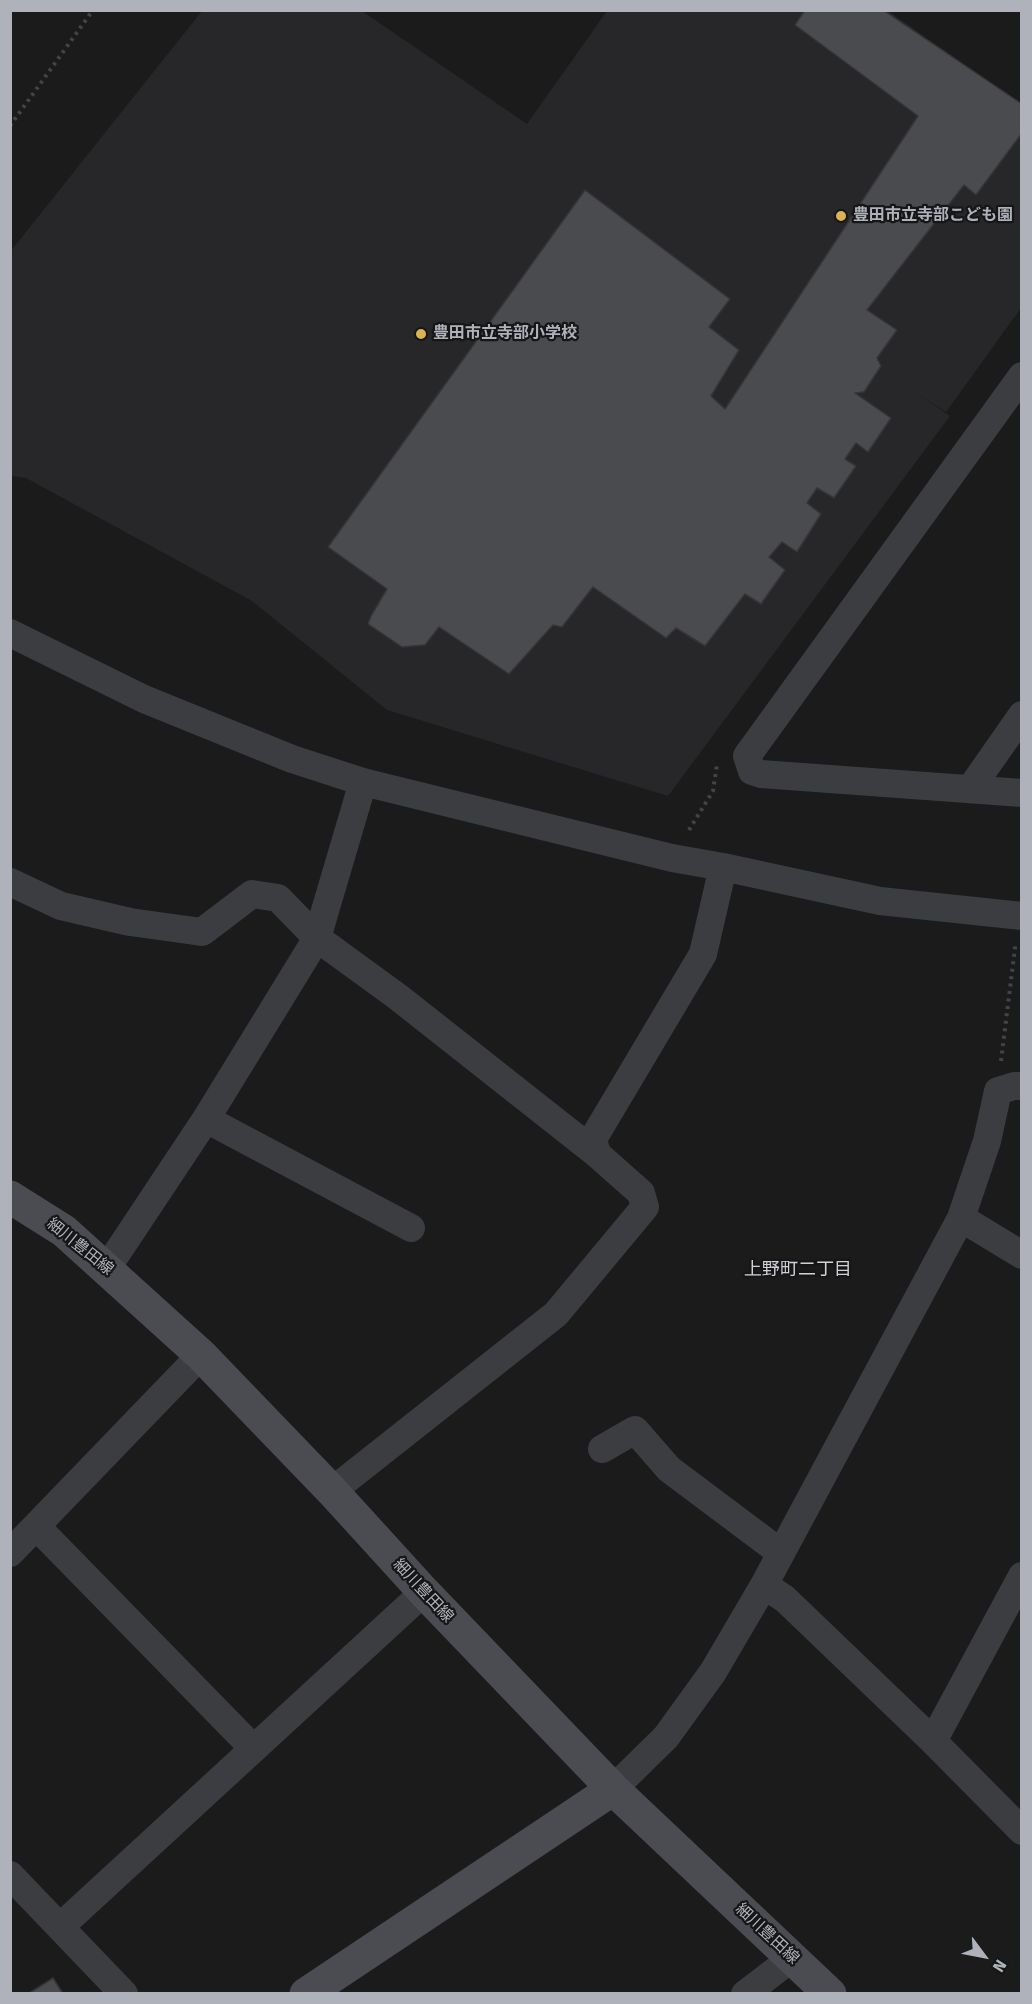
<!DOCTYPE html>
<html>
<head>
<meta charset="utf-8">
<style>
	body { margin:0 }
	#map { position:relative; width:1032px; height:2004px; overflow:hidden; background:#1b1b1c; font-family:"Fira Sans",sans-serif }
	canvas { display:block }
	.frame { position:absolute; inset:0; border:12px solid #afb2ba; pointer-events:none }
	.north { position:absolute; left:954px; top:1926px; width:60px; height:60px; -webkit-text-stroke:4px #161617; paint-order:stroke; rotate:122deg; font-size:16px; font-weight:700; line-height:24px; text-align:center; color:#afb2ba }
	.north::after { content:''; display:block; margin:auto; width:21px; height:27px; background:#afb2ba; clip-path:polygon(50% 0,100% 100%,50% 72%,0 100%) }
</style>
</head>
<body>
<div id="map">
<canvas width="1032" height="2004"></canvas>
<div class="frame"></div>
<div class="north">N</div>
</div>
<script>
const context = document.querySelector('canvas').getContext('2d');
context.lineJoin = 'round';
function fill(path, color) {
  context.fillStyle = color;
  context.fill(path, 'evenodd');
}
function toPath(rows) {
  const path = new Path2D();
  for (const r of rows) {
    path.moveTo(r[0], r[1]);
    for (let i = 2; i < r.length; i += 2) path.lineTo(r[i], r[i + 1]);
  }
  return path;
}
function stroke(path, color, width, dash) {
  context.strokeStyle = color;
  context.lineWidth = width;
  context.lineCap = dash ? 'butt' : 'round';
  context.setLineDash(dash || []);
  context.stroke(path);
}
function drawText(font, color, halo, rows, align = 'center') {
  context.font = font + ' "Fira Sans","Noto Sans JP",sans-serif';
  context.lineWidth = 4.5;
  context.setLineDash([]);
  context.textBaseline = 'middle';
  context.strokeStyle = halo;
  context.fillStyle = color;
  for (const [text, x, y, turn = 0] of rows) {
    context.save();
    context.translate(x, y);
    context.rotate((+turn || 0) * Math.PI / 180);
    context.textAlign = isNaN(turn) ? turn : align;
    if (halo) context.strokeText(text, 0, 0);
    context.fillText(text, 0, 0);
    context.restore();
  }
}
const built = toPath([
	[202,11,362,11,527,124,607,11,888,11,1021,104,1021,308,946,412,920,395,950,416,668,796,387,710,252,601,26,478,11,476,10,252]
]);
const building = toPath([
	[805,10,883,10,1022,104,1022,133,976,195,964,185,867,310,897,330,877,358,881,366,864,392,855,393,891,418,868,452,856,443,845,459,856,466,834,498,817,488,807,503,821,514,797,552,782,542,769,557,785,570,761,604,745,594,705,646,676,628,666,638,593,587,562,627,553,625,509,674,439,627,425,645,402,647,368,624,371,616,387,589,328,547,585,190,730,299,709,327,739,350,711,396,725,409,918,116,795,25,805,10],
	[53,1978,63,1994,28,1994,53,1978]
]);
const path = toPath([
	[10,126,93,10],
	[689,830,713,791,717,764],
	[1001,1061,1015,948,1014,943]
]);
const street = toPath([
	[1022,376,747,756,752,771,761,774,1022,793],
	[10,633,144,699,292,759,363,782,672,858,723,867,880,901,1022,916],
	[971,788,1022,715],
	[10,882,61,906,130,922,202,932,252,894,278,898,317,938,398,997,597,1154,641,1193,645,1207,556,1314,332,1491],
	[206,1119,411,1228],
	[597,1154,593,1139,703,954,723,867],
	[961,1218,1022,1255],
	[107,1268,206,1119,317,938,363,782],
	[602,1449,635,1430,669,1469,781,1553],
	[37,1527,253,1748],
	[10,1553,201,1355],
	[764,1585,785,1599,933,1741,1022,1831],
	[933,1741,1022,1576],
	[613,1789,666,1737,713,1672,764,1585,961,1218,987,1141,998,1091,1014,1086,1022,1086],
	[10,1875,124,1994],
	[60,1927,424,1592],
	[745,1994,792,1958]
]);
const secondary = toPath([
	[10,1197,64,1231,201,1355,332,1491,424,1592,613,1789,830,1994],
	[306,1994,613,1789]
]);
const markers = [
	[841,216,6,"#dcb353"],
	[421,334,6,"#dcb353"]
];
const poiNames = [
	["豊田市立寺部こども園",853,216],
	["豊田市立寺部小学校",433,334]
];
const streetNames = [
	["細川豊田線",80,1247,39],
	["細川豊田線",423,1591,47],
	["細川豊田線",767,1934,43]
];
const neighbourhoodNames = [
	["上野町二丁目",798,1270]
];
fill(built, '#272729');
fill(building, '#4a4b4e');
stroke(building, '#353538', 1.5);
stroke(path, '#424448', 4, [3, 4.5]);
stroke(street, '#3c3d41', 28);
stroke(secondary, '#4a4c51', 33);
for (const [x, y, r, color] of markers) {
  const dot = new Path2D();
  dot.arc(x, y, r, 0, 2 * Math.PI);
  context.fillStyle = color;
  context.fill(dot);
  stroke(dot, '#161617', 2);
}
drawText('bold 16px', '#afb2ba', '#161617', poiNames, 'left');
drawText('16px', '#afb2ba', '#161617', streetNames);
drawText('18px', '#cfd1d7', '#161617', neighbourhoodNames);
</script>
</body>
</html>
